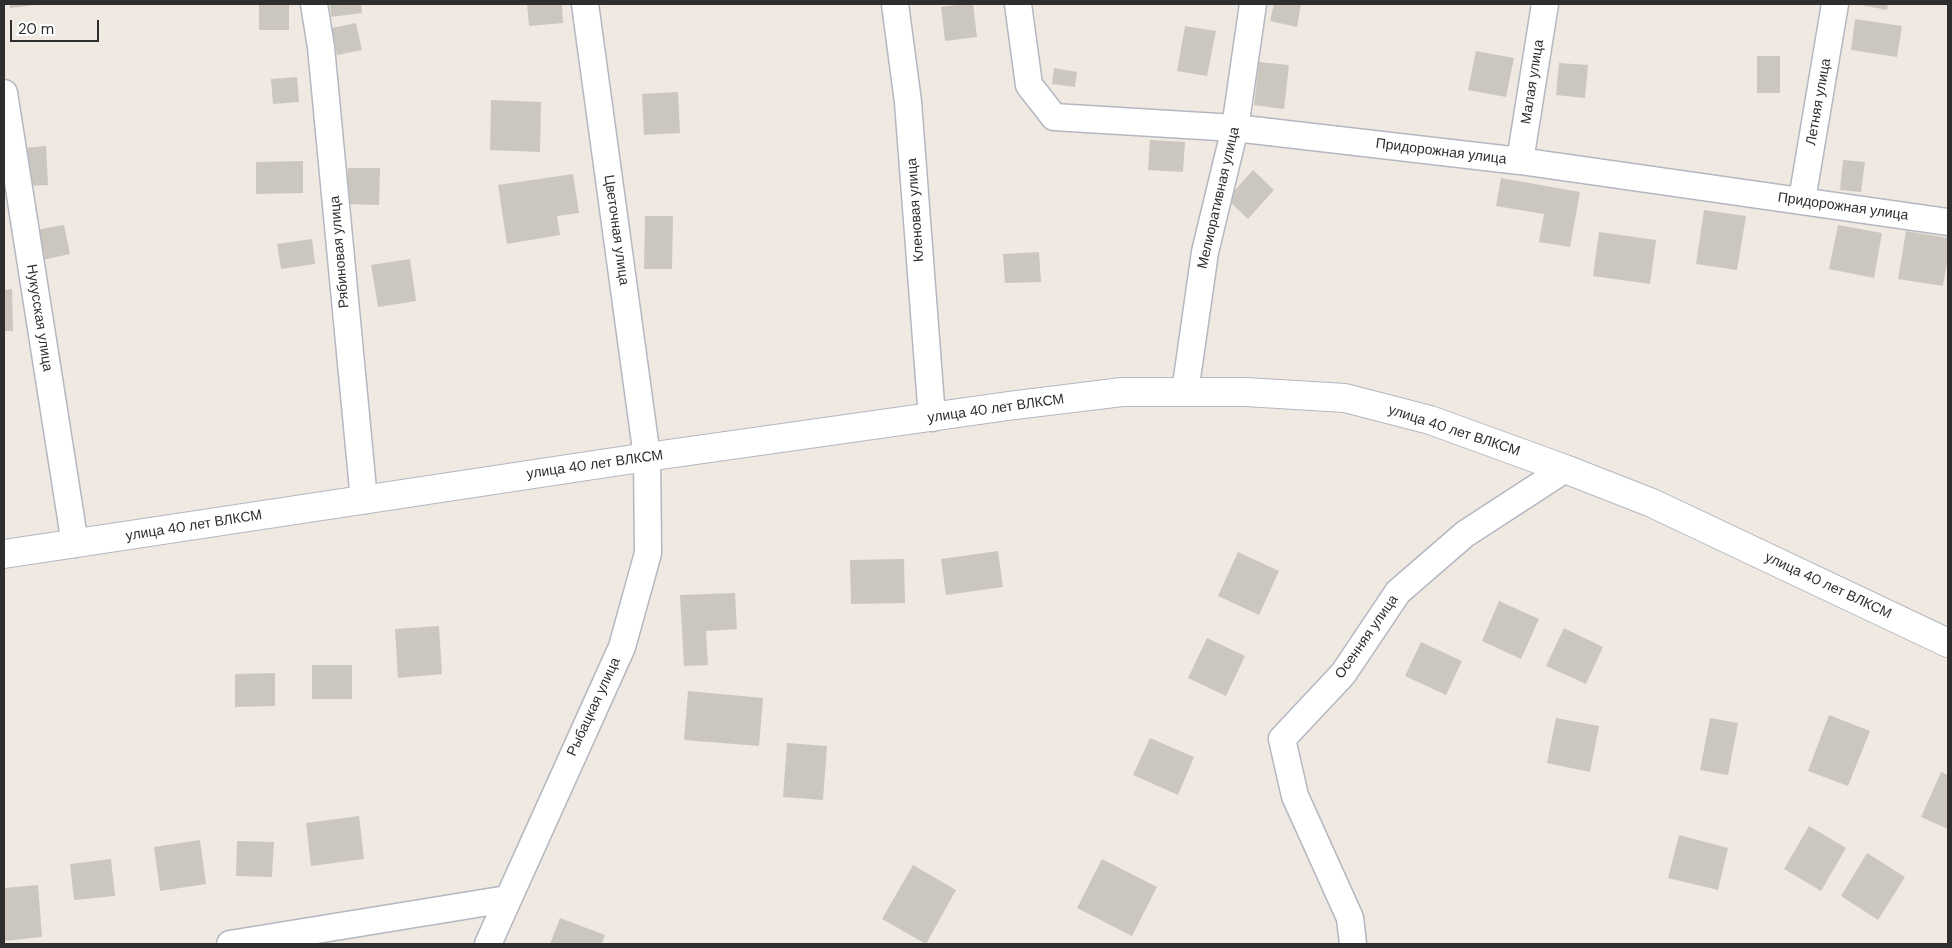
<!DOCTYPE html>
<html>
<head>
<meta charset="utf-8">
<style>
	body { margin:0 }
	#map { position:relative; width:1952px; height:948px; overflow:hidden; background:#efe9e1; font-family:"DM Sans",sans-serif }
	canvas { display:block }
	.frame { position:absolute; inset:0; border:5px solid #2e2e2e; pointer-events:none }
	.scale { position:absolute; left:10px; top:20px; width:89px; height:22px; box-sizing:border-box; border:2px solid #2e2e2e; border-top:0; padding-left:6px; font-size:15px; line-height:18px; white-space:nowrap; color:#2e2e2e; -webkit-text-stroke:4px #fff; paint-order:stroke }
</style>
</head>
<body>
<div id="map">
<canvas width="1952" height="948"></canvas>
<div class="frame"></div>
<div class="scale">20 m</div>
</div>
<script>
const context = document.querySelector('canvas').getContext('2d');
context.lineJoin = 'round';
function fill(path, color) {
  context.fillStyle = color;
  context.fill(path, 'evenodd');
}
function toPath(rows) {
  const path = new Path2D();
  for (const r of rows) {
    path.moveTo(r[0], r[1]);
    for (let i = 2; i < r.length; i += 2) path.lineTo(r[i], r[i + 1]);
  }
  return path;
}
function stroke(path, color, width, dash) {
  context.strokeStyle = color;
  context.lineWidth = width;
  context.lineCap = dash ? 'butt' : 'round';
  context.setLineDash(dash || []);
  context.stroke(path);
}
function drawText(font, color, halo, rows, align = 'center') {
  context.font = font + ' "DM Sans",sans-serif';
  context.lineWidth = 5;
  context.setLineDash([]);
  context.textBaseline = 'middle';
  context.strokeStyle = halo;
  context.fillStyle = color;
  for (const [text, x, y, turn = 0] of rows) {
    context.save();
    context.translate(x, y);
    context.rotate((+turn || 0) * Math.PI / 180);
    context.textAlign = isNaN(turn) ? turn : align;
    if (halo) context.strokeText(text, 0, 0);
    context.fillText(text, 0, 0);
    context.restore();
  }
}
const building = toPath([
	[10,4,36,4,36,5,10,8],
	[259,4,289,4,289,30,259,30],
	[330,4,361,4,362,13,331,17],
	[527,4,562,4,563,23,529,26],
	[964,4,973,4,977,37,945,41,941,7],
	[1274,4,1301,4,1297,27,1270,21],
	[1856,4,1888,4,1887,10],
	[1855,19,1902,26,1897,57,1851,50],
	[356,23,362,50,337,55,332,28],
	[1185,26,1216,31,1207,76,1177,71],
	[1476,51,1514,58,1506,97,1468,90],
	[1757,56,1780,56,1780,93,1757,93],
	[1259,62,1289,65,1284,109,1254,105],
	[1559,63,1588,65,1585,98,1556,95],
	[1054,68,1077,72,1075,87,1052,84],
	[297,77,299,102,273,104,271,79],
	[678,92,680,133,644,135,642,94],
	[491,100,541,102,540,152,490,150],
	[1150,140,1185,142,1183,172,1148,170],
	[46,146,48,185,27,186,24,148],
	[1843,160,1865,162,1861,192,1840,190],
	[303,161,303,193,256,194,256,162],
	[348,168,380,168,379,205,347,204],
	[1253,170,1274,190,1248,219,1227,199],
	[573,174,579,213,557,216,560,235,507,244,498,185],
	[1501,178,1580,192,1570,247,1539,242,1544,214,1496,206],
	[1704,210,1746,216,1737,270,1696,264],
	[645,216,673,216,672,269,644,269],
	[64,225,70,254,42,260,35,230],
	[1838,225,1882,233,1874,278,1829,269],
	[1906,231,1948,238,1948,256,1943,286,1898,279],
	[1599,232,1656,240,1650,284,1593,276],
	[312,239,315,264,281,269,277,244],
	[1039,252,1041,282,1005,283,1003,254],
	[410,259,416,301,378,307,371,265],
	[12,289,13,331,4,331,4,290],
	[998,551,1003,587,946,595,941,559],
	[1238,552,1279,571,1259,615,1218,596],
	[904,559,905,603,851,604,850,560],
	[735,593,737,629,706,631,708,665,684,666,680,595],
	[1499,601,1539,619,1521,659,1482,641],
	[439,626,442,674,398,678,395,629],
	[1564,628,1603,647,1586,684,1546,666],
	[1207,638,1245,656,1226,696,1188,678],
	[1421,642,1462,661,1446,695,1405,676],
	[312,665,352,665,352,699,312,699],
	[275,673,275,706,235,707,235,674],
	[688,691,763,698,759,746,684,740],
	[1829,715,1870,731,1848,786,1808,771],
	[1556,718,1599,726,1590,772,1547,763],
	[1710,718,1738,723,1728,775,1700,770],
	[1150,738,1194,757,1178,795,1133,775],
	[787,743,827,746,823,800,783,797],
	[1941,772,1948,775,1948,829,1921,817],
	[359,816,364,859,311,866,306,823],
	[1809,826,1846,848,1821,891,1784,869],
	[1679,835,1728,848,1718,890,1668,878],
	[200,840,206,884,160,891,154,847],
	[237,841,274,842,272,877,236,876],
	[1867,853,1905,877,1878,920,1841,896],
	[111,859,115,896,74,900,70,864],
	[1102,859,1157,887,1132,936,1077,908],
	[913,865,956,890,926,944,882,919],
	[38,885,42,937,4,941,4,888],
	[560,918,605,935,602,944,550,944]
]);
const minor = toPath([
	[314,4,321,47,364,500],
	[895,4,908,102,932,418],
	[1018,4,1029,85,1054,117,1235,128,1520,161,1948,222],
	[4,93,75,544],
	[1520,161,1545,4],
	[1802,200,1835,4],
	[1185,392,1205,252,1235,128,1253,4],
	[230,944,507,899],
	[488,944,622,647,648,553,647,457,585,4],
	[1353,944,1350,918,1295,796,1282,739,1343,674,1398,592,1465,534,1565,469]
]);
const tertiary = toPath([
	[4,554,647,457,1008,406,1122,392,1246,392,1345,398,1430,420,1565,469,1652,503,1948,643]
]);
const streetNames = [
	["Малая улица",1533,82,-81],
	["Летняя улица",1819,102,-80],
	["Придорожная улица",1441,152,7],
	["Мелиоративная улица",1219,198,-77],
	["Придорожная улица",1843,207,8],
	["Кленовая улица",916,210,-94],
	["Цветочная улица",616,230,82],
	["Рябиновая улица",340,252,-95],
	["Нукусская улица",39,318,81],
	["улица 40 лет ВЛКСМ",996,409,-8],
	["улица 40 лет ВЛКСМ",1454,431,18],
	["улица 40 лет ВЛКСМ",595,465,-8],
	["улица 40 лет ВЛКСМ",194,526,-9],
	["улица 40 лет ВЛКСМ",1828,586,25],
	["Осенняя улица",1367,637,-55],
	["Рыбацкая улица",594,707,-65]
];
fill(building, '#cbc7bf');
stroke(minor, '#b4b7c1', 29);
stroke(tertiary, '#b4b7c1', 30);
stroke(minor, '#fff', 26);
stroke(tertiary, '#fff', 28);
drawText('14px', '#2e2e2e', '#fff', streetNames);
</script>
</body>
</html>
